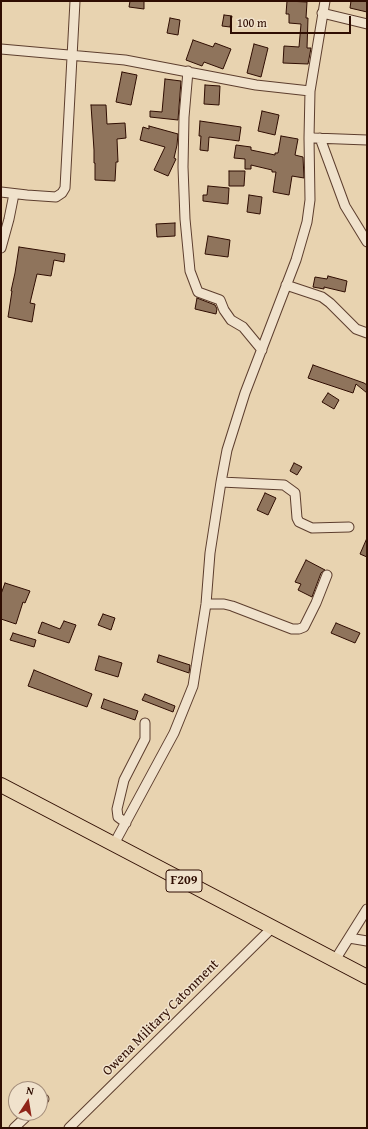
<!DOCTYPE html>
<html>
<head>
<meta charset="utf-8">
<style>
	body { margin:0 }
	#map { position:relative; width:368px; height:1129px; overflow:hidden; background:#e8d3b0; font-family:"Gentium Book Plus",serif }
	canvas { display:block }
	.frame { position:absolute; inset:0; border:2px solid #2f0d02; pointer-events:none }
	.north { position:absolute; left:8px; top:1081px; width:40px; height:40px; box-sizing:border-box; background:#f0e2cc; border:1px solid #a38d7b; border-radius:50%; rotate:12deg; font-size:11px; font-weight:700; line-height:16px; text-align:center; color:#2f0d02 }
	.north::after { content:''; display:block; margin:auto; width:14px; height:18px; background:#8f2418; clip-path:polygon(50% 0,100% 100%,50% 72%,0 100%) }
	.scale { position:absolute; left:230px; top:16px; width:121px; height:18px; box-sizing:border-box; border:2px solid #2f0d02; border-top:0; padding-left:5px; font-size:12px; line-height:14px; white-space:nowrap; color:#2f0d02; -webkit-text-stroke:3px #f0e2cc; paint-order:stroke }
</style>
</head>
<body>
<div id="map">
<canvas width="368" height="1129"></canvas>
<div class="frame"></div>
<div class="north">N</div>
<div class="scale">100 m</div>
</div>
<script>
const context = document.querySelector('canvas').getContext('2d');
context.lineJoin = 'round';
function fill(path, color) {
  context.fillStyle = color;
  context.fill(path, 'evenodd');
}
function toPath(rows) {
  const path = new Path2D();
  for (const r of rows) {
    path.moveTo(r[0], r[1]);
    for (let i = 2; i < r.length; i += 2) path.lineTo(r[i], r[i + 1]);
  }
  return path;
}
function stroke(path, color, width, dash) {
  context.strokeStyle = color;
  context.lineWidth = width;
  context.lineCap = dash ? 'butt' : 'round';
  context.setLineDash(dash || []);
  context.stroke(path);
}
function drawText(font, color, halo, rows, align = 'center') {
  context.font = font + ' "Gentium Book Plus",serif';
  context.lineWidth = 3;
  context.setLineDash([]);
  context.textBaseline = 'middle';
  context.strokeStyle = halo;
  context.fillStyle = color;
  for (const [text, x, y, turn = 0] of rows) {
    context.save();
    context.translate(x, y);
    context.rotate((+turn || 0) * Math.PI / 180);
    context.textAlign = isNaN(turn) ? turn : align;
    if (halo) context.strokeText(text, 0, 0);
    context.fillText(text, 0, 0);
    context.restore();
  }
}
const building = toPath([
	[130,1,144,1,144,9,129,7,130,1],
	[287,1,307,2,306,18,308,18,307,48,311,48,308,64,283,63,284,46,299,47,301,24,289,23,289,14,286,14,287,1],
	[351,1,367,1,367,12,350,8,351,1],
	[224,15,232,16,230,27,222,26,224,15],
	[170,18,180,20,178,35,167,33,170,18],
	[193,40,213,47,215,43,231,49,223,69,204,62,202,66,186,60,193,40],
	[254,44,268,48,261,77,247,73,254,44],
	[122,72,137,75,131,105,116,102,122,72],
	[165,79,181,81,178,120,150,117,150,111,162,112,165,79],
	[205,85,220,86,219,105,204,104,205,85],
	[91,105,106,105,107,124,125,123,126,138,117,139,118,162,116,162,115,181,95,180,95,163,94,163,94,150,91,105],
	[262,111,279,115,275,135,258,131,262,111],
	[200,121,241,127,239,141,209,137,208,151,200,150,201,136,199,136,200,121],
	[149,126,178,134,177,145,174,158,176,159,168,176,154,170,165,147,140,140,143,127,149,129,149,126],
	[281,136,298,139,295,155,303,157,304,178,292,176,289,195,273,192,276,172,272,172,272,170,251,165,251,169,245,169,245,159,234,158,236,145,251,147,251,150,275,155,275,153,278,153,281,136],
	[229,171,245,171,244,186,229,186,229,171],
	[208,186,229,188,228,204,203,201,203,195,207,195,208,186],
	[249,195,262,197,260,214,247,212,249,195],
	[175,223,175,236,157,237,156,224,175,223],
	[208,236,230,240,228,257,205,254,208,236],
	[19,247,65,254,64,262,54,260,51,276,37,274,30,303,35,304,32,322,8,317,12,291,11,291,15,273,19,247],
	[328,276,347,281,345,292,324,287,324,289,313,287,315,277,327,279,328,276],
	[197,298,215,305,217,309,216,314,195,309,197,298],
	[313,365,364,383,367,385,367,393,356,384,353,393,308,378,313,365],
	[328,393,339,400,334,409,322,402,328,393],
	[294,463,302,467,297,475,290,471,294,463],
	[265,493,276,498,268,515,257,510,265,493],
	[367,538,367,557,360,554,367,538],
	[306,560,325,570,321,573,312,597,298,590,301,584,295,582,306,560],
	[5,583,30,591,25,603,23,602,16,624,1,619,1,594,5,583],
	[103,614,115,618,111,630,98,625,103,614],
	[64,621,76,625,69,643,38,633,42,622,60,629,64,621],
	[336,623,360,633,355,643,331,633,336,623],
	[13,633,36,640,34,647,10,640,13,633],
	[159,655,190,665,189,673,157,662,159,655],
	[99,656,122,663,118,677,95,670,99,656],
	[34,670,92,694,87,707,28,686,34,670],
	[145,694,175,706,173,712,142,700,145,694],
	[104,699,138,711,135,720,101,708,104,699]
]);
const minor = toPath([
	[322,13,367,24],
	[1,49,125,60,256,85,310,91],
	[188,71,184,117,183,167,185,219,190,271,198,292,220,300,224,310,231,320,243,327,262,350],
	[314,138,367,140],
	[320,138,345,206,367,242],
	[1,192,27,195,56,197,62,193,65,188,75,1],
	[1,248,9,219,14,194],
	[286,285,322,297,330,303,356,329,367,333],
	[221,482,284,485,295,493,297,518,299,522,312,528,349,527],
	[206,604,224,604,232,606,292,629,299,629,304,627,316,603,327,575],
	[126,823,118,817,117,809,124,780,145,739,145,723],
	[114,844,174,733,193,686,206,604,210,553,221,482,227,450,245,393,296,260,307,222,310,200,309,138,310,91,325,1],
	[349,938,367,941],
	[335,960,367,909],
	[40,1103,44,1099],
	[14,1128,30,1113],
	[69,1128,273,927]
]);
const primary = toPath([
	[1,785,367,977]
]);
const shields = [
	[184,881,36]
];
const shieldNames = [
	["F209",184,881]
];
const streetNames = [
	["Owena Military Catonment",161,1018,-45]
];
fill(building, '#8f745c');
stroke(building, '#2f0d02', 1);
stroke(minor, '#5d3e2e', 11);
stroke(primary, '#2f0d02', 16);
stroke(minor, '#f0e2cc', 9);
stroke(primary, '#e8d3b0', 14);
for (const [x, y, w] of shields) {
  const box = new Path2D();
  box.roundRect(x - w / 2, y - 11, w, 22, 3);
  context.fillStyle = '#f0e2cc';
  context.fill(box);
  stroke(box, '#2f0d02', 1);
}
drawText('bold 13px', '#2f0d02', null, shieldNames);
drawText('14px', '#2f0d02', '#f0e2cc', streetNames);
</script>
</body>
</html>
